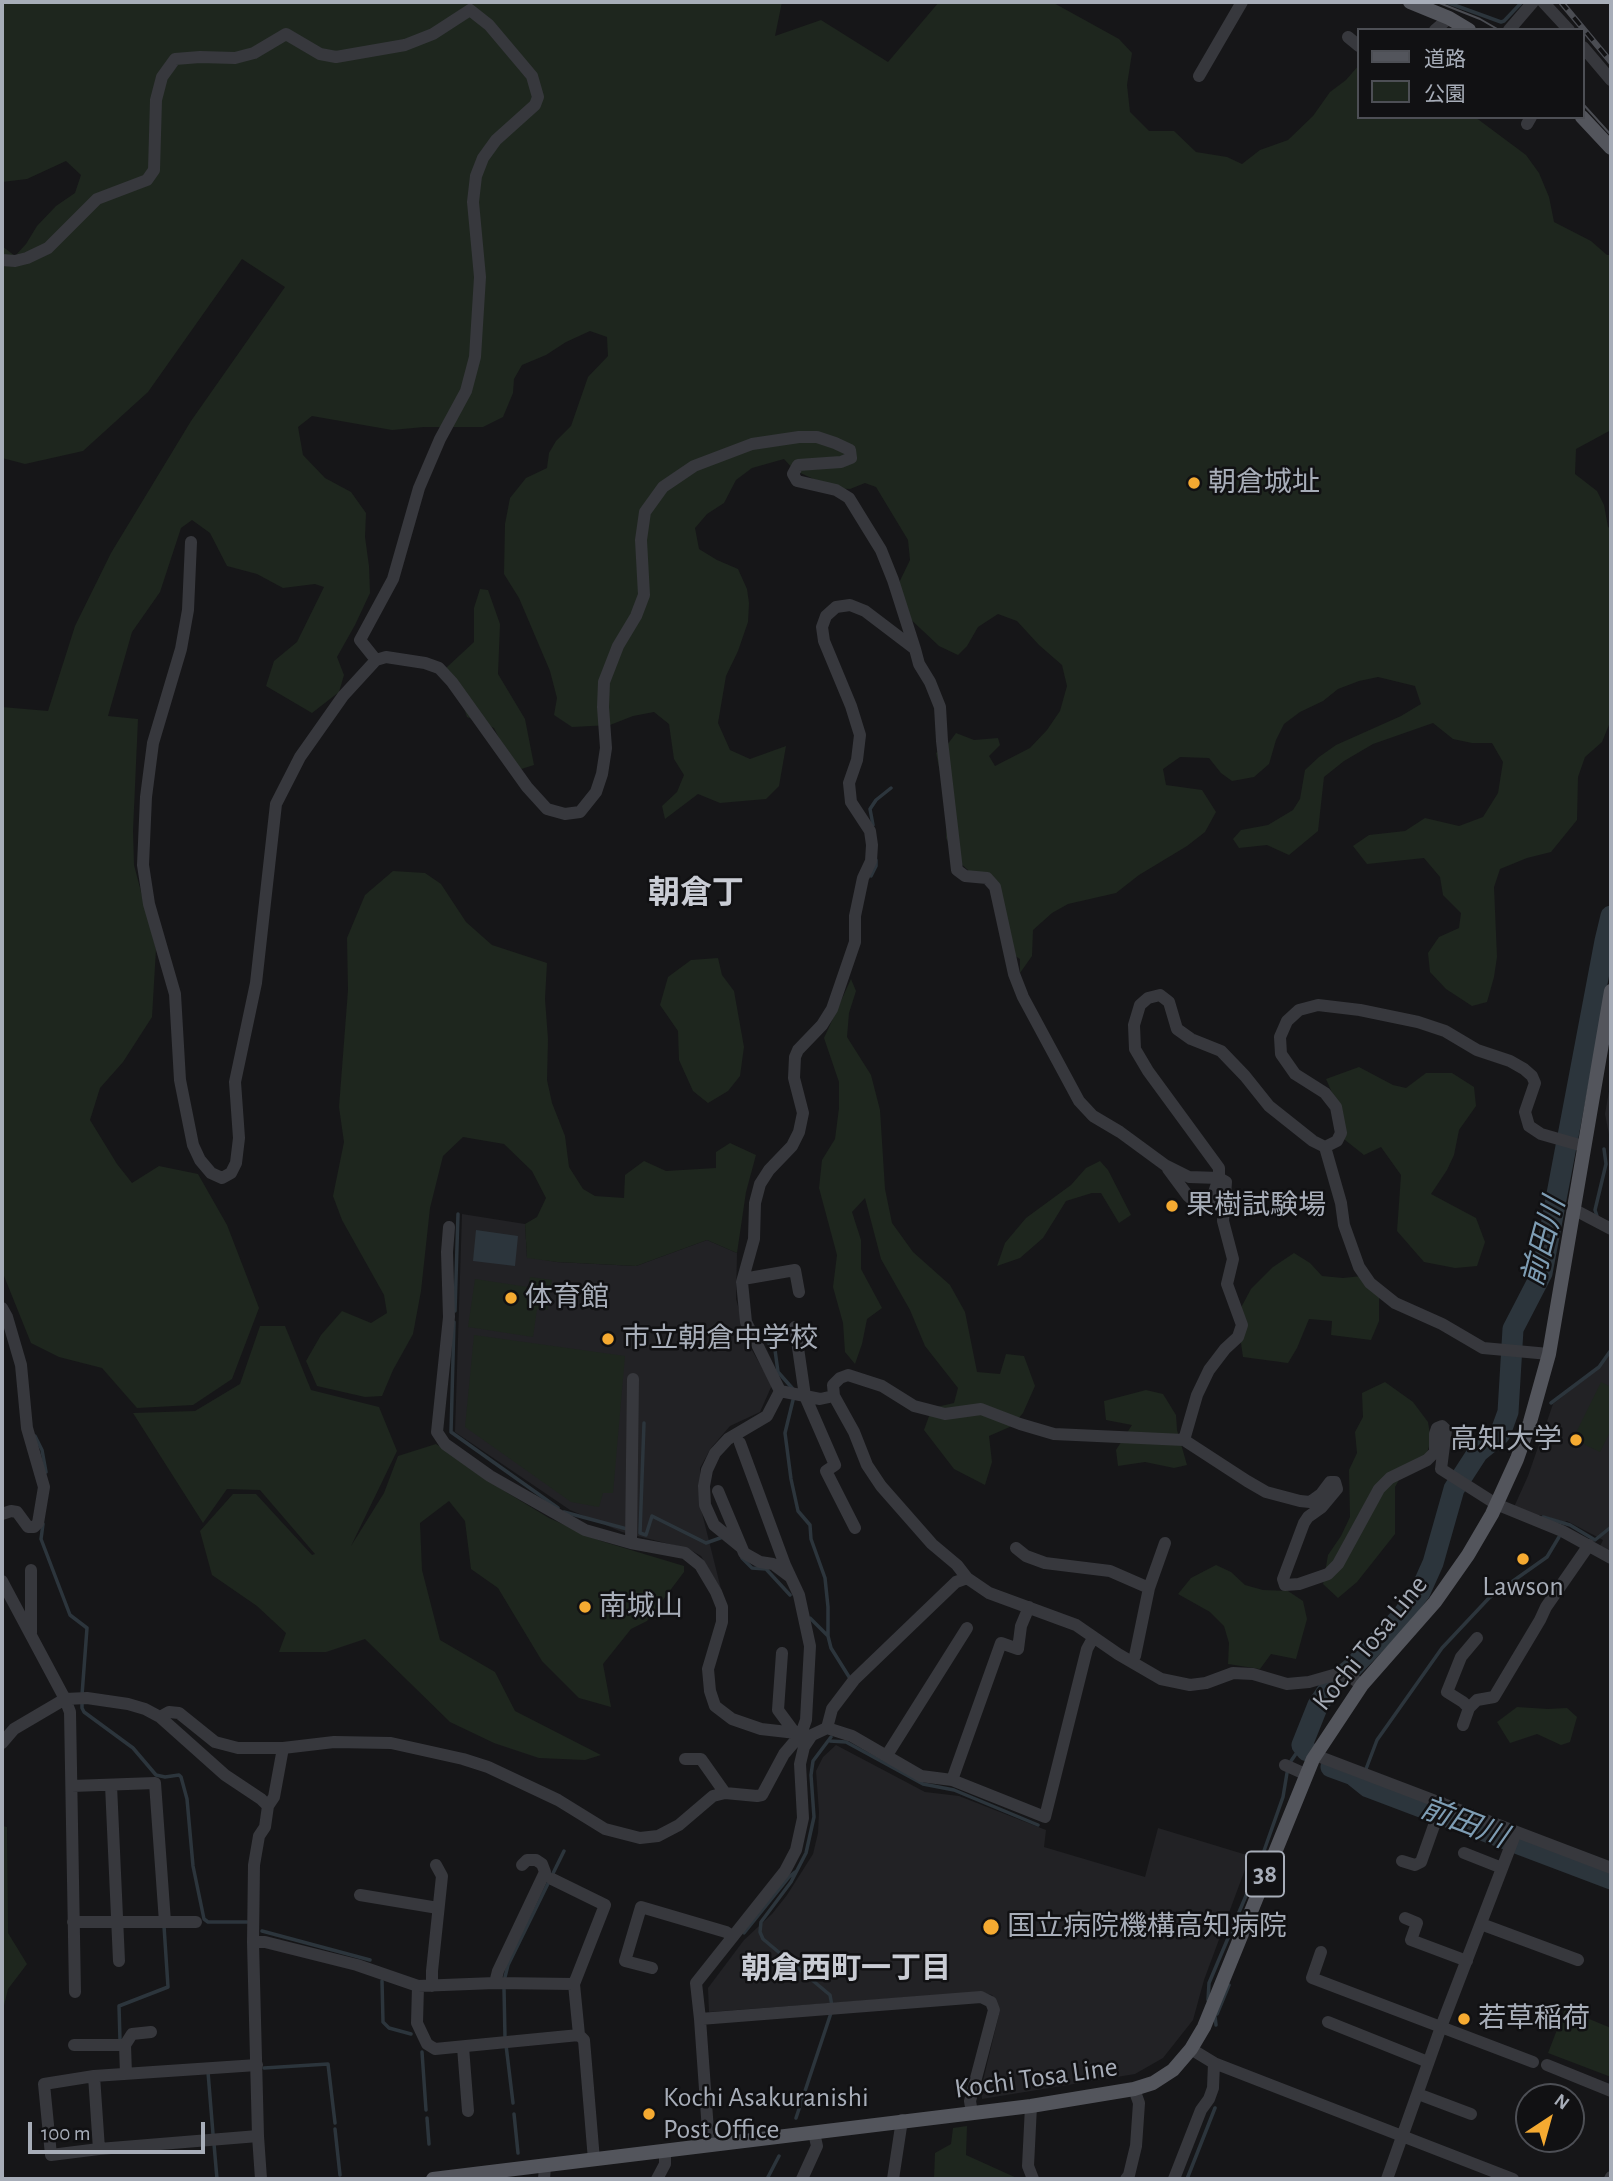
<!DOCTYPE html>
<html>
<head>
<meta charset="utf-8">
<style>
	body { margin:0 }
	#map { position:relative; width:1613px; height:2181px; overflow:hidden; background:#161618; font-family:"Alegreya Sans","Noto Sans JP",sans-serif }
	canvas { display:block }
	.frame { position:absolute; inset:0; border:4px solid #a7adb8; pointer-events:none }
	.legend { position:absolute; left:1357px; top:28px; width:228px; height:91px; box-sizing:border-box; background:#111113; border:2px solid #4d4f55; margin:0; padding:9px 12px; list-style:none; font-size:21px; color:#a7adb8 }
	.legend li { display:flex; align-items:center; gap:14px; height:35px }
	.legend b { width:35px; border:2px solid #4d4f55 }
	.north { position:absolute; left:1515px; top:2083px; width:70px; height:70px; box-sizing:border-box; background:#111113; border:2px solid #4d4f55; border-radius:50%; rotate:36deg; font-size:19px; font-weight:700; line-height:28px; text-align:center; color:#a7adb8 }
	.north::after { content:''; display:block; margin:auto; width:24px; height:32px; background:#f5aa31; clip-path:polygon(50% 0,100% 100%,50% 72%,0 100%) }
	.scale { position:absolute; left:28px; top:2122px; width:177px; height:32px; box-sizing:border-box; border:4px solid #a7adb8; border-top:0; padding-left:9px; font-size:21px; line-height:24px; white-space:nowrap; color:#a7adb8; -webkit-text-stroke:5px #111113; paint-order:stroke }
</style>
</head>
<body>
<div id="map">
<canvas width="1613" height="2181"></canvas>
<div class="frame"></div>
<ul class="legend">
<li><b style="height:9px;background:#53555c"></b>道路</li>
<li><b style="height:19px;background:#1e261e"></b>公園</li>
</ul>
<div class="north">N</div>
<div class="scale">100 m</div>
</div>
<script>
const context = document.querySelector('canvas').getContext('2d');
context.lineJoin = 'round';
function fill(path, color) {
  context.fillStyle = color;
  context.fill(path, 'evenodd');
}
function toPath(rows) {
  const path = new Path2D();
  for (const r of rows) {
    path.moveTo(r[0], r[1]);
    for (let i = 2; i < r.length; i += 2) path.lineTo(r[i], r[i + 1]);
  }
  return path;
}
function stroke(path, color, width, dash) {
  context.strokeStyle = color;
  context.lineWidth = width;
  context.lineCap = dash ? 'butt' : 'round';
  context.setLineDash(dash || []);
  context.stroke(path);
}
function drawText(font, color, halo, rows, align = 'center') {
  context.font = font + ' "Alegreya Sans","Noto Sans JP",sans-serif';
  context.lineWidth = 5;
  context.setLineDash([]);
  context.textBaseline = 'middle';
  context.strokeStyle = halo;
  context.fillStyle = color;
  for (const [text, x, y, turn = 0] of rows) {
    context.save();
    context.translate(x, y);
    context.rotate((+turn || 0) * Math.PI / 180);
    context.textAlign = isNaN(turn) ? turn : align;
    if (halo) context.strokeText(text, 0, 0);
    context.fillText(text, 0, 0);
    context.restore();
  }
}
const built = toPath([
	[1611,1080,1611,1145,1605,1114],
	[462,1214,525,1224,527,1257,557,1262,636,1266,707,1240,737,1253,736,1299,749,1345,772,1385,760,1412,730,1426,711,1448,700,1468,700,1505,721,1589,701,1556,689,1549,622,1532,570,1510,455,1432],
	[1611,1352,1611,1553,1600,1546,1603,1540,1567,1521,1564,1522,1541,1515,1530,1515,1514,1507,1528,1476,1553,1404,1600,1367],
	[836,1745,925,1792,959,1796,1046,1830,1044,1847,1145,1877,1158,1828,1250,1856,1204,1980,1193,2020,1163,2058,1135,2074,982,2099,981,2089,1000,2010,992,1995,980,1992,709,2012,708,1988,744,1940,772,1914,787,1895,813,1854,818,1833,819,1812,816,1771,823,1757]
]);
const green = toPath([
	[2,2,782,2,775,36,821,20,888,62,939,2,1052,2,1119,39,1132,53,1127,85,1130,112,1149,131,1174,131,1196,152,1227,157,1242,164,1260,150,1288,140,1313,116,1330,92,1346,80,1359,65,1359,117,1475,117,1526,155,1539,173,1549,197,1554,222,1591,241,1607,255,1611,255,1611,430,1576,449,1575,474,1597,491,1604,505,1608,527,1611,529,1611,720,1602,742,1585,757,1578,777,1577,820,1551,852,1527,858,1500,869,1494,887,1497,957,1494,977,1487,1002,1472,1006,1446,989,1430,972,1428,953,1439,937,1459,928,1461,913,1443,895,1440,877,1424,858,1367,864,1353,846,1369,835,1405,831,1425,818,1459,826,1483,817,1498,793,1503,762,1492,743,1472,743,1453,739,1433,723,1373,744,1344,761,1324,777,1318,831,1289,855,1267,845,1239,848,1233,839,1241,830,1268,825,1293,810,1300,799,1305,770,1319,757,1336,745,1401,716,1421,704,1415,686,1378,677,1359,681,1338,689,1323,701,1300,712,1284,724,1276,740,1269,764,1254,777,1232,781,1221,773,1209,758,1180,757,1163,769,1166,785,1202,790,1216,812,1205,832,1187,846,1139,875,1116,893,1068,904,1052,913,1033,930,1032,956,1020,973,1020,959,1006,950,987,873,969,871,957,860,946,838,947,816,945,796,936,753,947,745,956,733,974,740,998,738,1000,745,989,756,995,766,1030,748,1047,730,1060,711,1067,686,1062,665,1039,645,1017,621,998,614,978,627,967,646,958,655,939,646,904,613,896,589,910,560,908,540,876,487,865,483,850,489,833,488,794,470,784,459,752,468,736,480,724,503,707,514,695,528,699,549,717,560,738,569,747,589,749,603,748,622,738,651,726,676,718,723,730,750,750,759,786,746,779,786,766,799,720,803,698,794,665,819,662,806,677,792,684,775,674,759,669,724,654,712,633,716,610,725,572,727,554,715,557,698,550,671,519,598,504,574,505,524,510,498,526,478,547,468,549,453,556,441,571,426,588,377,608,356,607,337,590,331,566,342,546,355,522,365,514,379,513,393,503,417,483,427,424,427,392,430,312,416,298,427,303,455,325,478,351,492,366,513,365,537,369,566,370,593,355,625,337,657,344,675,339,692,312,713,266,686,274,661,297,642,324,587,315,584,283,588,257,574,227,566,210,533,192,520,181,528,160,592,132,632,108,716,138,719,133,831,134,865,156,949,152,1017,123,1062,100,1088,90,1120,117,1164,132,1183,159,1166,198,1174,227,1225,259,1308,232,1379,193,1405,137,1408,102,1368,59,1357,31,1343,2,1271,2,707,48,711,75,626,111,553,191,421,285,287,242,259,148,392,83,451,25,464,2,458,2,246,15,256,26,244,37,226,56,206,75,193,81,175,66,161,27,179,2,182],
	[480,589,488,590,500,624,498,674,525,719,534,765,515,771,494,728,467,717,456,685,446,668,474,642,474,608],
	[393,871,425,873,441,884,466,922,492,945,547,963,545,999,548,1039,547,1080,552,1103,565,1136,569,1167,583,1189,595,1196,624,1198,625,1175,644,1161,666,1171,716,1168,716,1152,730,1143,756,1155,746,1192,737,1253,707,1240,636,1266,557,1262,527,1258,525,1224,537,1217,546,1198,532,1171,504,1144,463,1137,443,1156,430,1208,421,1291,413,1334,393,1370,382,1396,365,1397,317,1386,306,1361,321,1335,342,1311,371,1323,387,1313,384,1295,342,1220,333,1196,344,1142,339,1107,348,990,347,938,365,895],
	[718,958,722,975,734,991,744,1047,740,1076,728,1091,708,1103,693,1091,679,1060,678,1031,660,1005,668,977,691,960],
	[851,979,856,991,849,1013,847,1037,871,1075,880,1110,885,1189,892,1223,913,1252,950,1285,965,1312,977,1372,1000,1374,1006,1354,1024,1356,1035,1386,1023,1413,1012,1426,989,1436,992,1462,985,1485,954,1469,924,1430,932,1408,954,1403,958,1388,925,1346,910,1310,881,1259,865,1198,852,1212,861,1240,861,1269,882,1308,867,1319,862,1344,855,1364,845,1352,843,1323,833,1287,837,1255,819,1188,822,1160,835,1139,839,1108,839,1082,824,1038],
	[1359,1067,1393,1085,1406,1088,1426,1073,1452,1073,1474,1087,1476,1106,1459,1130,1454,1155,1447,1170,1431,1194,1476,1218,1485,1242,1477,1266,1455,1268,1424,1262,1397,1231,1401,1175,1381,1147,1364,1155,1340,1136,1340,1111,1326,1079],
	[1100,1161,1108,1170,1131,1215,1119,1223,1101,1193,1092,1193,1066,1201,1043,1238,1020,1258,997,1266,1005,1243,1026,1218,1071,1185,1086,1168],
	[1294,1253,1310,1263,1322,1276,1343,1278,1362,1276,1379,1297,1379,1321,1371,1340,1331,1335,1332,1321,1309,1319,1297,1348,1288,1363,1243,1357,1237,1315,1251,1289,1273,1267],
	[530,1277,552,1280,548,1310,537,1309,533,1337,468,1327,475,1279,528,1287],
	[260,1326,285,1326,311,1390,379,1407,397,1451,351,1546,384,1493,398,1456,436,1444,506,1492,549,1518,601,1541,684,1566,684,1572,647,1621,631,1629,603,1664,611,1707,579,1698,542,1661,498,1588,471,1569,465,1521,449,1501,420,1523,422,1570,440,1640,495,1672,515,1711,601,1755,585,1760,539,1758,494,1743,450,1722,365,1639,326,1652,279,1652,286,1633,257,1606,212,1575,200,1531,233,1494,256,1494,312,1555,315,1554,260,1490,227,1489,203,1523,133,1413,195,1411,240,1384],
	[474,1335,625,1356,613,1493,603,1493,599,1507,571,1502,465,1427],
	[1385,1382,1413,1402,1428,1422,1431,1440,1424,1463,1403,1473,1395,1487,1395,1534,1357,1582,1338,1598,1323,1584,1328,1555,1341,1536,1350,1517,1349,1470,1357,1453,1355,1432,1363,1417,1362,1393],
	[1601,1382,1611,1387,1611,1430,1600,1452,1573,1439],
	[1146,1390,1163,1394,1176,1415,1177,1430,1187,1465,1174,1468,1145,1462,1118,1466,1116,1450,1132,1425,1106,1420,1104,1401],
	[1216,1565,1231,1572,1245,1585,1263,1590,1288,1591,1303,1601,1307,1619,1296,1659,1271,1654,1260,1669,1228,1664,1229,1643,1224,1626,1210,1612,1178,1594,1191,1578],
	[1517,1707,1548,1709,1567,1708,1577,1717,1570,1742,1561,1745,1537,1734,1510,1743,1497,1722],
	[2,1826,7,1827,8,1933,27,1964,8,1989,2,2014],
	[1565,2009,1611,2028,1611,2077,1548,2053],
	[967,2126,966,2155,1019,2179,934,2179,935,2153,951,2144,953,2128]
]);
const water = toPath([
	[476,1230,518,1236,515,1266,473,1261]
]);
const stream = toPath([
	[1446,2,1501,22,1504,21,1522,2],
	[873,825,870,809,876,800,891,788],
	[871,876,876,866,876,860],
	[1597,1216,1595,1210,1606,1164,1604,1149],
	[455,1311,458,1214],
	[454,1322,451,1432,558,1508],
	[765,1339,775,1350,778,1372,793,1389],
	[794,1396,785,1433,791,1479,798,1511,810,1525,811,1539,825,1578,828,1607,828,1636,831,1648,851,1680],
	[1551,1403,1599,1367,1611,1350],
	[644,1423,640,1533,646,1535,652,1516,706,1543,723,1537],
	[35,1436,42,1450,46,1472],
	[564,1512,627,1529],
	[1543,1517,1570,1525,1595,1540,1611,1527],
	[43,1524,41,1539,70,1615,87,1628,82,1695],
	[742,1558,752,1568,766,1569,790,1595],
	[810,1618,828,1636],
	[82,1703,82,1708,84,1712,133,1748,156,1775,165,1777,179,1775,181,1777,187,1799,193,1866,204,1919,208,1922,247,1922],
	[831,1737,813,1761,811,1775,814,1817,806,1853,791,1882,761,1922,760,1932,763,1939,830,1995,832,2006],
	[830,1741,846,1742,923,1784,954,1790,1038,1825],
	[1366,1769,1377,1740,1442,1648,1489,1598,1547,1557,1559,1537],
	[262,1931,370,1960],
	[744,1933,789,1877,795,1872],
	[505,1977,508,1965,564,1851],
	[382,1981,383,2022,389,2028,411,2034],
	[504,1988,505,2038],
	[1208,2000,1209,1983,1259,1865,1283,1797,1287,1773,1291,1761,1302,1745],
	[1217,2014,1229,1985],
	[1215,2016,1216,2025],
	[120,2040,119,2006,168,1987,164,1926],
	[506,2045,513,2103],
	[422,2052,426,2110],
	[264,2068,328,2064,335,2123],
	[208,2072,213,2134],
	[514,2114,518,2153],
	[427,2118,429,2144],
	[796,2118,831,2013],
	[335,2129,340,2175],
	[214,2144,217,2179],
	[767,2179,779,2156],
	[1187,2179,1215,2108]
]);
const river = toPath([
	[1307,1751,1302,1745,1318,1705,1332,1684,1352,1668,1401,1617,1420,1592,1433,1563,1454,1489,1478,1452,1500,1434,1508,1412,1513,1329,1542,1273,1605,941,1611,916],
	[1331,1767,1353,1775,1368,1787,1611,1879]
]);
const minor = toPath([
	[1543,2,1569,30],
	[1435,30,1449,18],
	[1509,30,1533,2],
	[1348,37,1359,46],
	[1583,47,1611,80],
	[1199,76,1242,2],
	[1527,124,1531,117],
	[2,260,15,261,27,258,48,248,97,199,147,180,154,170,156,100,162,77,175,59,200,57,235,58,254,53,286,34,320,54,336,57,405,45,433,34,470,10,489,25,532,76,538,97,535,105,496,140,483,158,476,176,473,202,480,277,475,357,466,391,440,439,419,488,393,579,360,640,376,660],
	[191,542,188,610,181,649,153,743,146,797,143,865,149,904,175,994,180,1080,193,1145,200,1160,211,1173,222,1178,231,1173,236,1163,239,1138,235,1082,256,983,276,804,300,757,343,696,376,660,386,657,425,663,439,668,452,682,527,787,547,809,565,814,580,812,596,792,602,774,606,748,603,707,604,682,618,646,636,616,644,595,641,540,645,512,663,487,694,466,752,444,799,437,817,437,835,443,850,450,851,458,841,462,798,465,793,474,797,481,836,490,849,498,881,550,893,580,915,649],
	[1325,1147,1341,1203,1344,1225,1359,1267,1370,1283,1395,1303,1442,1324,1483,1348,1549,1354],
	[1168,1169,1188,1196,1202,1208,1209,1207,1219,1178,1219,1168,1148,1071,1135,1049,1134,1025,1140,1005,1148,998,1160,995,1169,1002,1177,1029,1191,1039,1221,1051,1245,1076,1269,1106,1313,1141,1325,1147,1337,1141,1341,1133,1336,1107,1325,1093,1295,1074,1281,1054,1280,1037,1287,1021,1299,1010,1318,1005,1360,1010,1418,1022,1445,1031,1477,1050,1510,1061,1524,1069,1532,1076,1535,1083,1525,1112,1529,1126,1541,1134,1583,1146],
	[1573,1209,1611,1229],
	[449,1227,447,1252,449,1317,437,1432,445,1444,490,1476,585,1530,631,1543,685,1553,700,1565,716,1592,722,1607,722,1622,708,1669,710,1691,715,1706,732,1719,761,1729,805,1734],
	[743,1279,795,1270,799,1292],
	[2,1308,7,1317,21,1365,27,1428,44,1487,38,1523,34,1527,28,1527,17,1512,11,1511,2,1514],
	[795,1327,805,1396,835,1465,826,1471,855,1528],
	[834,1396,820,1399,780,1391,746,1322,742,1282,754,1239,755,1203,760,1184,769,1170,792,1146,799,1132,803,1113,794,1078,795,1057,798,1050,822,1025,832,1009,855,942,855,916,863,878,871,861,872,845,870,831,851,802,849,783,857,760,860,735,851,706,824,641,822,627,826,616,836,607,850,605,865,611,915,649,919,664,930,682,940,707,942,741,957,870,965,876,987,878,995,887,1014,974,1023,997,1079,1101,1093,1116,1120,1132,1165,1165,1189,1177,1219,1178,1226,1182,1223,1221,1233,1259,1227,1284,1242,1325,1238,1337,1225,1349,1209,1370,1197,1395,1184,1440],
	[718,1491,744,1553,760,1562,773,1564,789,1576],
	[631,1543,633,1379],
	[741,1547,714,1525,705,1505,704,1486,707,1470,715,1453,728,1439,767,1416,780,1391],
	[1016,1548,1026,1556,1045,1563,1110,1571,1149,1588],
	[31,1570,31,1633],
	[2,1581,65,1699,70,1712,75,1992],
	[782,1653,778,1710,795,1733],
	[1135,1656,1149,1588,1165,1543],
	[1362,1685,1349,1676,1337,1674,1309,1682,1287,1684,1253,1674,1233,1673,1206,1683,1190,1685,1161,1679,1118,1654,1076,1625,989,1593,967,1578,957,1565,932,1544,881,1486,867,1465,854,1432,834,1396,833,1385,840,1378,848,1375,882,1386,914,1406,945,1414,981,1409,1020,1424,1054,1434,1184,1440,1247,1481,1266,1492,1300,1501,1310,1502,1321,1494,1330,1482,1335,1482,1337,1489,1322,1507,1308,1517,1304,1523,1283,1579,1285,1585,1299,1584,1328,1574,1338,1564,1379,1489,1390,1478,1427,1460,1435,1452,1435,1434,1437,1428,1442,1426,1446,1430,1441,1469,1496,1504,1562,1531,1611,1558],
	[1469,1708,1463,1702,1447,1692,1461,1657,1477,1638],
	[160,1717,169,1712,179,1713,215,1742,238,1748,283,1748,334,1742,391,1743,463,1759,488,1767,558,1800,605,1829,640,1838,658,1836,679,1825,713,1796,725,1793,757,1796,762,1795,784,1754,801,1734,806,1720,810,1646,799,1595,785,1565,740,1443],
	[1463,1725,1469,1708,1477,1700,1494,1697,1540,1620,1546,1607,1589,1545],
	[827,1728,832,1709,854,1680,956,1582,967,1578],
	[2,1743,14,1729,65,1699,87,1698,128,1704,145,1709,160,1717,225,1775,261,1799,268,1806],
	[887,1755,967,1628],
	[1315,1755,1611,1868],
	[685,1759,701,1759,725,1793],
	[1285,1765,1305,1774],
	[952,1780,1001,1643,1018,1649,1021,1626,1029,1607],
	[111,1785,119,1961],
	[72,1786,155,1783,165,1922],
	[1464,1853,1502,1868],
	[1402,1861,1415,1865,1421,1862,1442,1803],
	[360,1895,438,1908],
	[1405,1918,1417,1923,1411,1940,1467,1961],
	[73,1922,196,1922],
	[1481,1924,1578,1960],
	[253,1942,265,1942,357,1965,418,1986,495,1983,574,1984],
	[1321,1952,1312,1978,1533,2062],
	[652,1968,625,1961,641,1907,726,1932,732,1936],
	[495,1983,498,1971,545,1872,542,1864,536,1860,527,1860,522,1865],
	[418,1986,417,2023,427,2044,435,2049,579,2035,574,1984,605,1905,552,1879],
	[432,1986,432,1971,442,1876,436,1865],
	[700,2019,709,2145],
	[1328,2022,1428,2062],
	[579,2035,584,2040,594,2160],
	[74,2045,125,2045],
	[463,2047,468,2111],
	[1191,2049,1214,2063,1513,2179],
	[1547,2065,1611,2091],
	[126,2074,125,2045,132,2034,151,2032],
	[94,2076,99,2149,258,2136],
	[1418,2094,1471,2114],
	[1031,2106,1028,2166,1033,2179],
	[972,2113,970,2101,994,2010,991,2002,981,1997,700,2019,696,1983,785,1871,796,1850,803,1818,800,1764,804,1747,812,1735,827,1728,852,1736,921,1776,952,1780,1045,1817,1087,1649,1093,1638],
	[99,2149,51,2155,44,2084,94,2076,257,2065],
	[261,2179,258,2136,253,1942,254,1865,259,1836,265,1827,268,1806,274,1797,283,1748],
	[544,2179,545,2166],
	[657,2179,665,2164,665,2150],
	[802,2179,817,2146,814,2133],
	[893,2179,902,2120],
	[1126,2179,1129,2175,1136,2146,1139,2103,1134,2089],
	[1174,2179,1201,2110,1209,2099,1213,2088,1214,2063],
	[1387,2179,1441,2027,1516,1832],
	[1610,2179,1611,2177]
]);
const major = toPath([
	[1410,2,1449,18,1469,30],
	[1582,117,1611,148],
	[433,2179,1031,2106,1134,2089,1153,2083,1173,2070,1191,2049,1204,2027,1313,1759,1362,1685,1435,1602,1468,1555,1492,1514,1517,1459,1530,1422,1549,1354,1611,991]
]);
const tram = toPath([
	[1437,2,1480,19,1499,30],
	[1583,104,1611,135]
]);
const rail = toPath([
	[1561,2,1611,62]
]);
const markers = [
	[1194,483,7,"#f5aa31"],
	[1172,1206,7,"#f5aa31"],
	[511,1298,7,"#f5aa31"],
	[608,1339,7,"#f5aa31"],
	[1576,1440,7,"#f5aa31"],
	[1523,1559,7,"#f5aa31"],
	[585,1607,7,"#f5aa31"],
	[991,1927,9,"#f5aa31"],
	[1464,2019,7,"#f5aa31"],
	[649,2114,7,"#f5aa31"]
];
const shields = [
	[1265,1874,38]
];
const shieldNames = [
	["38",1265,1874]
];
const poiNames = [
	["朝倉城址",1208,483],
	["果樹試験場",1186,1206],
	["体育館",525,1298],
	["市立朝倉中学校",622,1339],
	["高知大学",1562,1440,"right"],
	["Lawson",1523,1587,"center"],
	["南城山",599,1607],
	["国立病院機構高知病院",1007,1927],
	["若草稲荷",1478,2019],
	["Kochi Asakuranishi",663,2098],
	["Post Office",663,2130]
];
const streetNames = [
	["Kochi Tosa Line",1370,1643,-51],
	["Kochi Tosa Line",1036,2078,-8]
];
const waterNames = [
	["前田川",1544,1242,-75],
	["前田川",1464,1823,21]
];
const neighbourhoodNames = [
	["朝倉西町一丁目",846,1969]
];
const quarterNames = [
	["朝倉丁",696,893]
];
fill(built, '#222225');
fill(green, '#1e261e');
fill(water, '#2c353c');
stroke(stream, '#2c353c', 3.5);
stroke(river, '#2c353c', 21);
stroke(minor, '#37383d', 12);
stroke(major, '#53555c', 14);
stroke(tram, '#4a4c52', 2);
stroke(rail, '#4a4c52', 6);
stroke(rail, '#111113', 3.5, [10]);
for (const [x, y, r, color] of markers) {
  const dot = new Path2D();
  dot.arc(x, y, r, 0, 2 * Math.PI);
  context.fillStyle = color;
  context.fill(dot);
  stroke(dot, '#111113', 2.5);
}
for (const [x, y, w] of shields) {
  const box = new Path2D();
  box.roundRect(x - w / 2, y - 22.5, w, 45, 5);
  context.fillStyle = '#111113';
  context.fill(box);
  stroke(box, '#a7adb8', 2);
}
drawText('bold 26px', '#a7adb8', null, shieldNames);
drawText('28px', '#a7adb8', '#111113', poiNames, 'left');
drawText('28px', '#a7adb8', '#111113', streetNames);
drawText('italic 30px', '#7e9db4', '#111113', waterNames);
drawText('bold 30px', '#c9ccd4', '#111113', neighbourhoodNames);
drawText('bold 32px', '#c9ccd4', '#111113', quarterNames);
</script>
</body>
</html>
